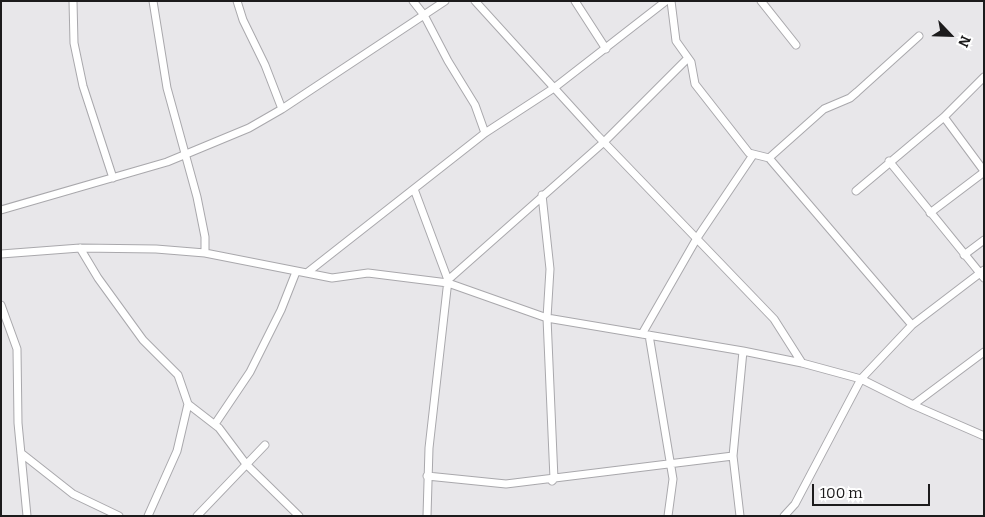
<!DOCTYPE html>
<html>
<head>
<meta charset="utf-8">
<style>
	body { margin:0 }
	#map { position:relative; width:985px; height:517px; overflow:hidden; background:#e8e7ea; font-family:Bitter,serif }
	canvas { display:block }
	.frame { position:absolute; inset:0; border:2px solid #1c1b1c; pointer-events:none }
	.north { position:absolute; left:925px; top:10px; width:50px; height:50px; -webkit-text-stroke:4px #fff; paint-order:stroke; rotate:114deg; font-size:14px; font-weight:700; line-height:20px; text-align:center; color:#1c1b1c }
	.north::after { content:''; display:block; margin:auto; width:18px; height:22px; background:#1c1b1c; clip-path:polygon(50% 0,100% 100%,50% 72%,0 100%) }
	.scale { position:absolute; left:812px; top:484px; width:118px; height:22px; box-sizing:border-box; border:2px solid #1c1b1c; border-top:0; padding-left:6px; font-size:15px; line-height:18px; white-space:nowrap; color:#1c1b1c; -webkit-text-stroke:4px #fff; paint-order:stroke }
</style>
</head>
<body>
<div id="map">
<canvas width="985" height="517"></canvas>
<div class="frame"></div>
<div class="north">N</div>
<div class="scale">100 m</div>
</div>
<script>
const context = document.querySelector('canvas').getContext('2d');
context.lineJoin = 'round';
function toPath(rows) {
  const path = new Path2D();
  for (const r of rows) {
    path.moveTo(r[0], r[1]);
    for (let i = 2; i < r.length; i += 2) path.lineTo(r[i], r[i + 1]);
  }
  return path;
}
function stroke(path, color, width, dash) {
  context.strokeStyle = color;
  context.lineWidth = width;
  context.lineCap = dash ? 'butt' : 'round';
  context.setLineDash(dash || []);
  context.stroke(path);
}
const minor = toPath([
	[73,1,74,43,83,86,113,178],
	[153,1,167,88,197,197,205,237,205,253],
	[237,1,243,20,265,65,282,109],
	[413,1,424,15,448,61,475,105,485,133],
	[475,1,597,135,774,319,802,363],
	[575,1,606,49],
	[671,1,676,41,691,62,695,84,749,153,769,158,912,325],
	[761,1,796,45],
	[944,117,984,171],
	[769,158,824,109,850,98,857,92,919,36],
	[889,161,984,278],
	[414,189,448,280,429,448,427,516],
	[856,191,944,117,984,77],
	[542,195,550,269,547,318,554,479,552,481],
	[1,210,167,162,249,128,282,109,445,1],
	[930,213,984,172],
	[80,248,98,278,143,340,178,375,188,404,177,451,148,516],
	[1,254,80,248,156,249,205,253,332,278,368,273,448,283,547,318,743,351,802,363,861,379,913,405,984,436],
	[964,255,984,240],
	[308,272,485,133,554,88,666,1],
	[448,280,604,142,688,58],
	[1,305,17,349,18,423,27,516],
	[642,334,697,238,753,155],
	[649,335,673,479,668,516],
	[188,404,219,428,246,464,299,516],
	[913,405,984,352],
	[215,424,250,372,281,310,296,272],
	[21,453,73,494,119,516],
	[427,476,506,484,733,456],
	[197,516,265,445],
	[740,516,733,456,743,351],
	[784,516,795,504,861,379,912,325,984,270]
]);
stroke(minor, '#a9a8ac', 9);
stroke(minor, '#fff', 7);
</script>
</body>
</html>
